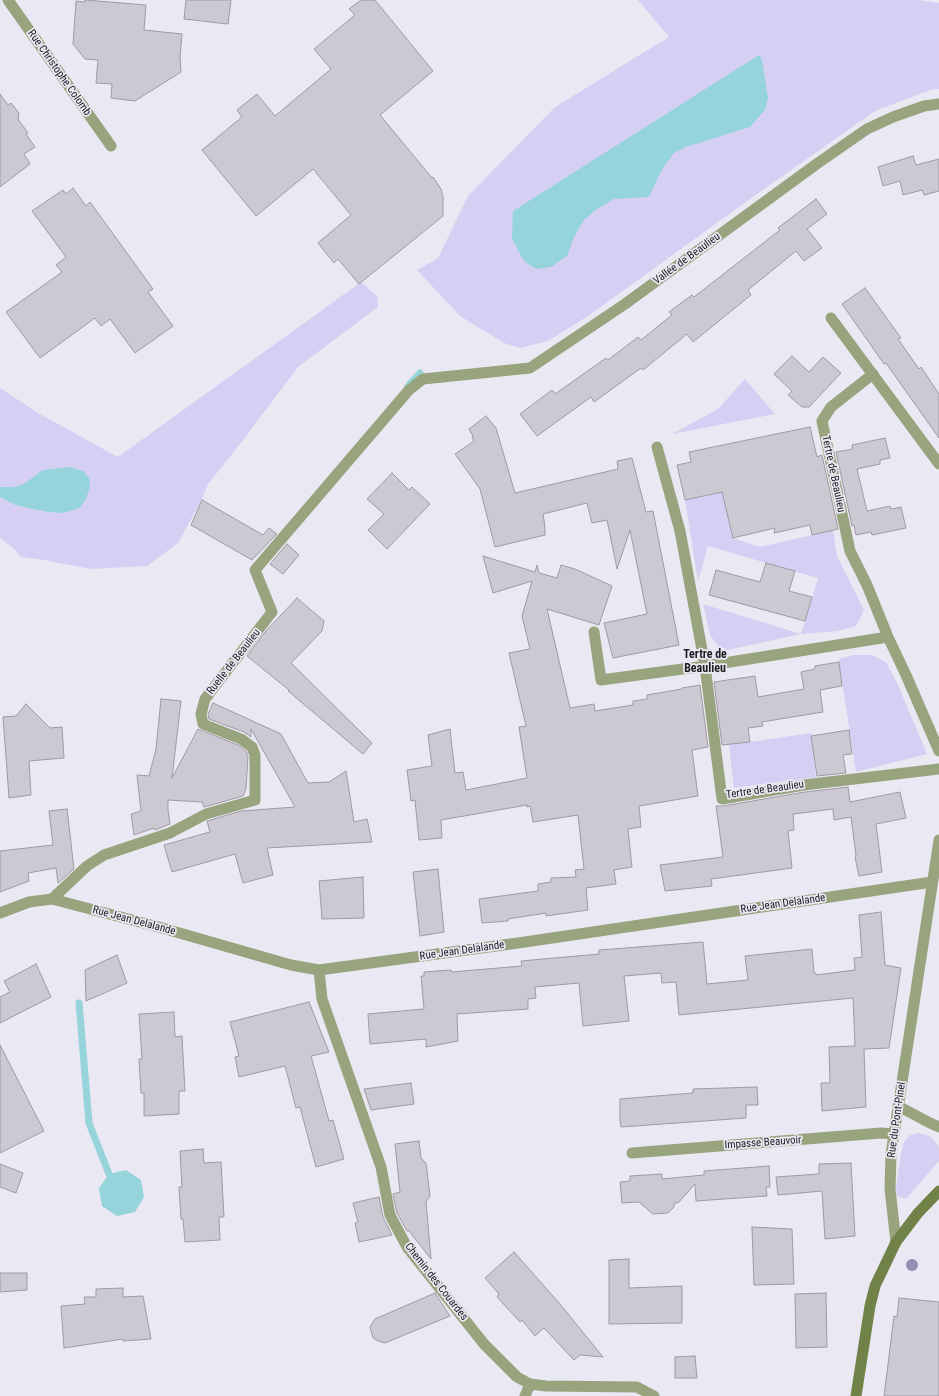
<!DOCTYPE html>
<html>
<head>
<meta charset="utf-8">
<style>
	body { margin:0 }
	canvas { display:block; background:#eae8f3 }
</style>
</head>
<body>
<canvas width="939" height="1396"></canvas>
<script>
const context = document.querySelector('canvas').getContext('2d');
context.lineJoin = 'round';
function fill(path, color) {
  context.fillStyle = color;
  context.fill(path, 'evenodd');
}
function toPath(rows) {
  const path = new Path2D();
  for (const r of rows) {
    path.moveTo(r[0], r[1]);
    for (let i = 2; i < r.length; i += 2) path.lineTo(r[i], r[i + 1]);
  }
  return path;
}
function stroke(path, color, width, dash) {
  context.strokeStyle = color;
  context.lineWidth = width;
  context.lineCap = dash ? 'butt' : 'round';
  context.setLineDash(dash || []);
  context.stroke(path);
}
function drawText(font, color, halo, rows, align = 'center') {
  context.font = font + ' "Roboto Condensed",sans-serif';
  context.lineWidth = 3.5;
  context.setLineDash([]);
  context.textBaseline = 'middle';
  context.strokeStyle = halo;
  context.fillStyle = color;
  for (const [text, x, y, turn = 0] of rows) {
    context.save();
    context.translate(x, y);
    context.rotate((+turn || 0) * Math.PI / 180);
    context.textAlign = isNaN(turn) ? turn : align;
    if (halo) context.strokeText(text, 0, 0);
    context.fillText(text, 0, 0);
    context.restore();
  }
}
const green = toPath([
	[638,0,919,0,939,3,939,89,933,89,875,111,750,199,638,280,588,316,548,341,520,348,504,343,460,316,417,270,438,258,468,196,555,107,669,37],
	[361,282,377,296,378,307,298,367,237,448,208,484,200,503,178,543,147,566,91,569,44,560,21,557,13,548,0,538,0,388,38,413,118,457],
	[745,379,775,414,672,434,718,409],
	[723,492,733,538,760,547,833,530,837,556,864,610,856,626,838,631,801,634,728,650,717,645,710,635,703,604,801,634,818,578,708,546,698,581,685,500],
	[853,655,872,655,886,662,898,685,927,754,856,772,839,662,841,658],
	[811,733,816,777,734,788,729,745],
	[919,1133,931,1137,938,1145,939,1149,939,1161,906,1199,897,1196,896,1188,901,1153,904,1142,910,1135]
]);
const water = toPath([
	[759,55,762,60,768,98,765,110,750,127,686,147,674,153,661,171,649,197,614,199,597,209,584,220,574,237,567,256,551,267,536,269,524,261,512,239,513,211],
	[70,467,83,471,89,478,90,486,86,499,80,508,64,513,48,512,15,505,0,497,0,487,15,487,24,484,43,470],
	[126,1170,141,1180,144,1197,135,1212,117,1216,102,1206,99,1188,109,1174]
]);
const stream = toPath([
	[408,386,420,373],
	[79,1003,89,1123,109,1174]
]);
const building = toPath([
	[85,0,146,5,144,30,182,34,180,57,181,72,135,101,111,98,112,84,96,83,98,60,85,59,73,44,76,1,85,2,85,0],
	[186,0,231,0,228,24,184,19,186,0],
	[361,0,375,0,433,71,380,115,432,178,433,177,441,189,443,197,443,216,359,284,338,259,334,263,318,243,351,215,313,169,256,216,202,150,242,117,237,110,257,94,275,116,331,69,314,49,355,15,349,9,361,0],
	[0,94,8,105,11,103,19,113,18,119,28,133,26,134,35,147,24,154,30,164,0,187,0,94],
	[913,156,916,165,939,159,939,191,924,195,922,190,903,195,900,181,883,186,878,167,913,156],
	[73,188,86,206,90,202,153,289,148,292,173,326,135,353,110,319,101,326,95,318,40,358,6,312,62,272,56,265,66,257,32,211,63,190,66,194,73,188],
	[816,199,827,214,807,229,822,248,804,261,796,251,748,290,751,295,693,342,687,334,643,370,641,368,594,402,591,397,537,436,520,414,552,390,555,394,606,358,608,360,638,337,641,340,672,315,669,312,692,295,694,297,780,230,778,228,816,199],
	[865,288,901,338,898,339,919,369,921,367,939,394,939,438,886,363,884,364,842,304,865,288],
	[792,356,809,372,823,357,841,373,809,407,802,407,788,395,792,391,774,374,792,356],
	[486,416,496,428,515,493,618,469,617,461,632,458,646,512,653,511,679,645,613,658,604,623,647,614,630,530,617,569,607,520,592,523,587,503,543,514,545,527,545,535,495,547,480,489,455,454,474,441,472,437,473,436,469,429,486,416],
	[810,427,817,457,822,455,838,529,812,535,810,525,774,533,775,528,733,538,722,492,685,500,677,465,691,462,689,452,810,427],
	[885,438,890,458,880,460,880,464,857,469,867,511,890,506,891,509,901,507,906,528,872,535,871,532,856,535,854,525,852,526,836,452,853,449,852,445,885,438],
	[392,473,409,490,412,487,430,504,387,549,368,530,384,514,367,499,392,473],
	[202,500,263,535,269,528,277,534,252,560,191,525,202,500],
	[287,544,299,555,283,574,270,564,287,544],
	[483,556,535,572,537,565,539,573,557,578,561,565,575,569,612,586,599,625,547,609,570,708,594,704,595,711,633,705,633,701,647,699,647,695,682,689,682,688,700,685,708,747,692,750,698,796,639,806,641,827,628,829,632,867,614,870,616,884,586,888,588,910,546,916,546,913,508,919,508,921,482,923,479,899,538,891,538,884,551,882,551,878,576,877,575,870,584,869,578,815,533,822,530,806,527,807,527,805,441,820,442,838,419,840,415,800,411,801,407,770,432,766,428,735,450,729,455,773,463,772,466,790,527,778,519,727,526,726,509,653,530,649,522,616,532,581,493,593,483,556],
	[766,563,795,571,789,591,812,597,805,621,709,595,716,570,760,582,766,563],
	[297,598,324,621,322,631,291,663,372,743,363,754,288,691,289,690,247,656,265,632,297,598],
	[839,662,842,686,820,690,823,712,762,722,763,726,748,728,750,742,722,745,714,682,755,676,758,697,804,689,801,672,815,669,815,666,839,662],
	[161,699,181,701,172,778,198,729,238,745,246,751,248,756,246,789,243,796,204,807,202,802,168,800,168,810,170,824,155,830,154,828,134,835,131,814,141,811,137,775,149,776,156,749,161,699],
	[213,703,281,734,308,783,329,782,346,771,354,822,367,819,372,842,267,848,273,875,243,883,235,854,172,872,164,845,210,832,207,821,241,811,295,807,251,729,251,737,244,732,209,719,208,714,213,703],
	[26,704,50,728,62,727,64,758,29,761,31,795,9,798,3,717,16,716,26,704],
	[849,730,852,754,843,755,846,773,817,776,811,736,849,730],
	[848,787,850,802,900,792,906,818,876,824,882,872,859,876,855,857,856,856,851,817,834,820,833,809,793,814,794,830,788,831,792,868,711,879,712,886,665,891,660,865,723,857,716,806,723,806,805,792,848,787],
	[67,809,74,869,58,883,56,868,28,873,29,881,0,892,0,851,53,845,49,811,67,809],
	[438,869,444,932,420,936,413,872,438,869],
	[363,877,364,918,322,919,319,881,363,877],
	[881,912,885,965,901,968,889,1048,864,1049,866,1107,822,1111,821,1083,830,1083,829,1047,855,1046,853,998,679,1015,676,982,662,983,661,973,624,976,629,1021,583,1026,579,983,535,987,536,998,528,999,528,1009,457,1014,458,1041,426,1047,426,1039,370,1044,368,1014,424,1009,421,976,424,976,424,972,451,970,451,972,522,966,521,961,599,954,599,950,703,942,707,984,748,980,745,956,812,949,814,973,816,973,816,975,855,970,854,958,862,957,859,915,881,912],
	[117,955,127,983,86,1001,85,970,117,955],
	[36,964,51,997,0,1023,0,997,10,992,4,981,36,964],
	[309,1002,329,1052,311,1056,329,1121,333,1120,344,1159,316,1167,300,1107,296,1108,285,1066,239,1077,235,1057,239,1056,230,1022,309,1002],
	[174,1012,175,1037,182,1036,185,1091,179,1091,179,1114,144,1116,144,1093,141,1093,139,1059,142,1059,139,1014,174,1012],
	[0,1045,44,1131,0,1153,0,1045],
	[411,1083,414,1104,371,1110,364,1089,411,1083],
	[757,1087,758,1105,746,1105,746,1118,621,1127,620,1121,620,1099,693,1093,693,1089,757,1087],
	[419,1141,421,1158,426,1163,430,1196,426,1202,431,1259,409,1231,407,1231,397,1213,393,1194,400,1192,395,1144,419,1141],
	[203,1149,204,1163,221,1162,224,1217,219,1217,220,1240,185,1242,183,1219,181,1219,179,1187,182,1187,180,1151,203,1149],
	[851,1163,855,1236,825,1239,822,1191,778,1195,776,1177,819,1174,819,1164,851,1163],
	[0,1164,23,1173,16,1193,0,1187,0,1164],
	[769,1166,770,1187,766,1187,767,1196,696,1201,695,1184,678,1203,674,1203,674,1207,668,1213,653,1214,639,1202,622,1203,620,1182,630,1181,630,1176,662,1174,662,1179,704,1175,704,1171,769,1166],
	[379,1197,383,1217,392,1235,359,1242,355,1223,358,1222,353,1203,379,1197],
	[752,1227,792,1229,794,1284,754,1285,752,1227],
	[514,1252,560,1304,603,1357,580,1355,574,1360,544,1328,535,1336,522,1320,520,1322,497,1297,499,1294,485,1278,514,1252],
	[629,1259,629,1288,682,1286,682,1323,609,1324,609,1260,629,1259],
	[0,1273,27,1273,27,1290,0,1292,0,1273],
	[123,1288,123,1297,143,1296,151,1339,123,1341,123,1339,64,1348,61,1306,85,1304,84,1297,96,1297,96,1289,123,1288],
	[435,1293,450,1316,385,1343,378,1341,373,1338,370,1327,375,1319,435,1293],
	[826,1293,827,1347,796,1348,795,1294,826,1293],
	[899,1298,939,1302,939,1396,884,1396,894,1316,897,1317,899,1298],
	[695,1356,697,1378,675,1378,675,1357,695,1356]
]);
const minor = toPath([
	[8,0,111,146],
	[831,318,939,464],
	[873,374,831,407,822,421,850,551,867,585,888,637,906,675,939,751],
	[657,447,680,531,705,666,722,799,804,785,939,769],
	[594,632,601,680,705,666,888,637],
	[52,899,87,866,104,855,170,833,206,814,255,800,255,755,252,747,241,739,203,724,201,714,205,699,272,612,255,570,409,390,423,379,530,368,625,304,818,163,867,129,893,117,924,106,939,104],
	[0,913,29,902,52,899,155,926,291,965,319,970,518,943,932,882],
	[319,970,322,999,381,1167,390,1215,407,1247,484,1344,517,1377,530,1384,546,1386,637,1387,654,1396],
	[898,1106,930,1123,939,1127],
	[632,1153,881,1133,894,1134],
	[896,1242,890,1189,891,1154,939,840],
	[525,1396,530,1384]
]);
const secondary = toPath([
	[856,1396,870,1306,875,1286,896,1242,918,1213,939,1191]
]);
const trees = [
	[912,1265]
];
const streetNames = [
	["Rue Christophe Colomb",59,73,55],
	["Vallée de Beaulieu",687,259,-36],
	["Tertre de Beaulieu",833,474,78],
	["Ruelle de Beaulieu",234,662,-52],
	["Tertre de Beaulieu",765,790,-8],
	["Rue Jean Delalande",783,904,-8],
	["Rue Jean Delalande",134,921,15],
	["Rue Jean Delalande",462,951,-8],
	["Rue du Pont-Pinel",897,1120,-82],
	["Impasse Beauvoir",763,1143,-4],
	["Chemin des Couardes",436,1282,52]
];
const neighbourhoodNames = [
	["Tertre de",705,655],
	["Beaulieu",705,669]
];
fill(green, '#d5d0f3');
fill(water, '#96d4db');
stroke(stream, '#96d4db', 7);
fill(building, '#ccc9d3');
stroke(building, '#9d9aa4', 1);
stroke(minor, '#98a47e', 11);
stroke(secondary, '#718248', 11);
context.fillStyle = '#958db2';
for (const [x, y] of trees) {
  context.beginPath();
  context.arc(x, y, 6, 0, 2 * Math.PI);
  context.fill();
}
drawText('11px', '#1d1d21', '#eae8f3', streetNames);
drawText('bold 12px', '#1d1d21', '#eae8f3', neighbourhoodNames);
</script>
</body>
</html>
